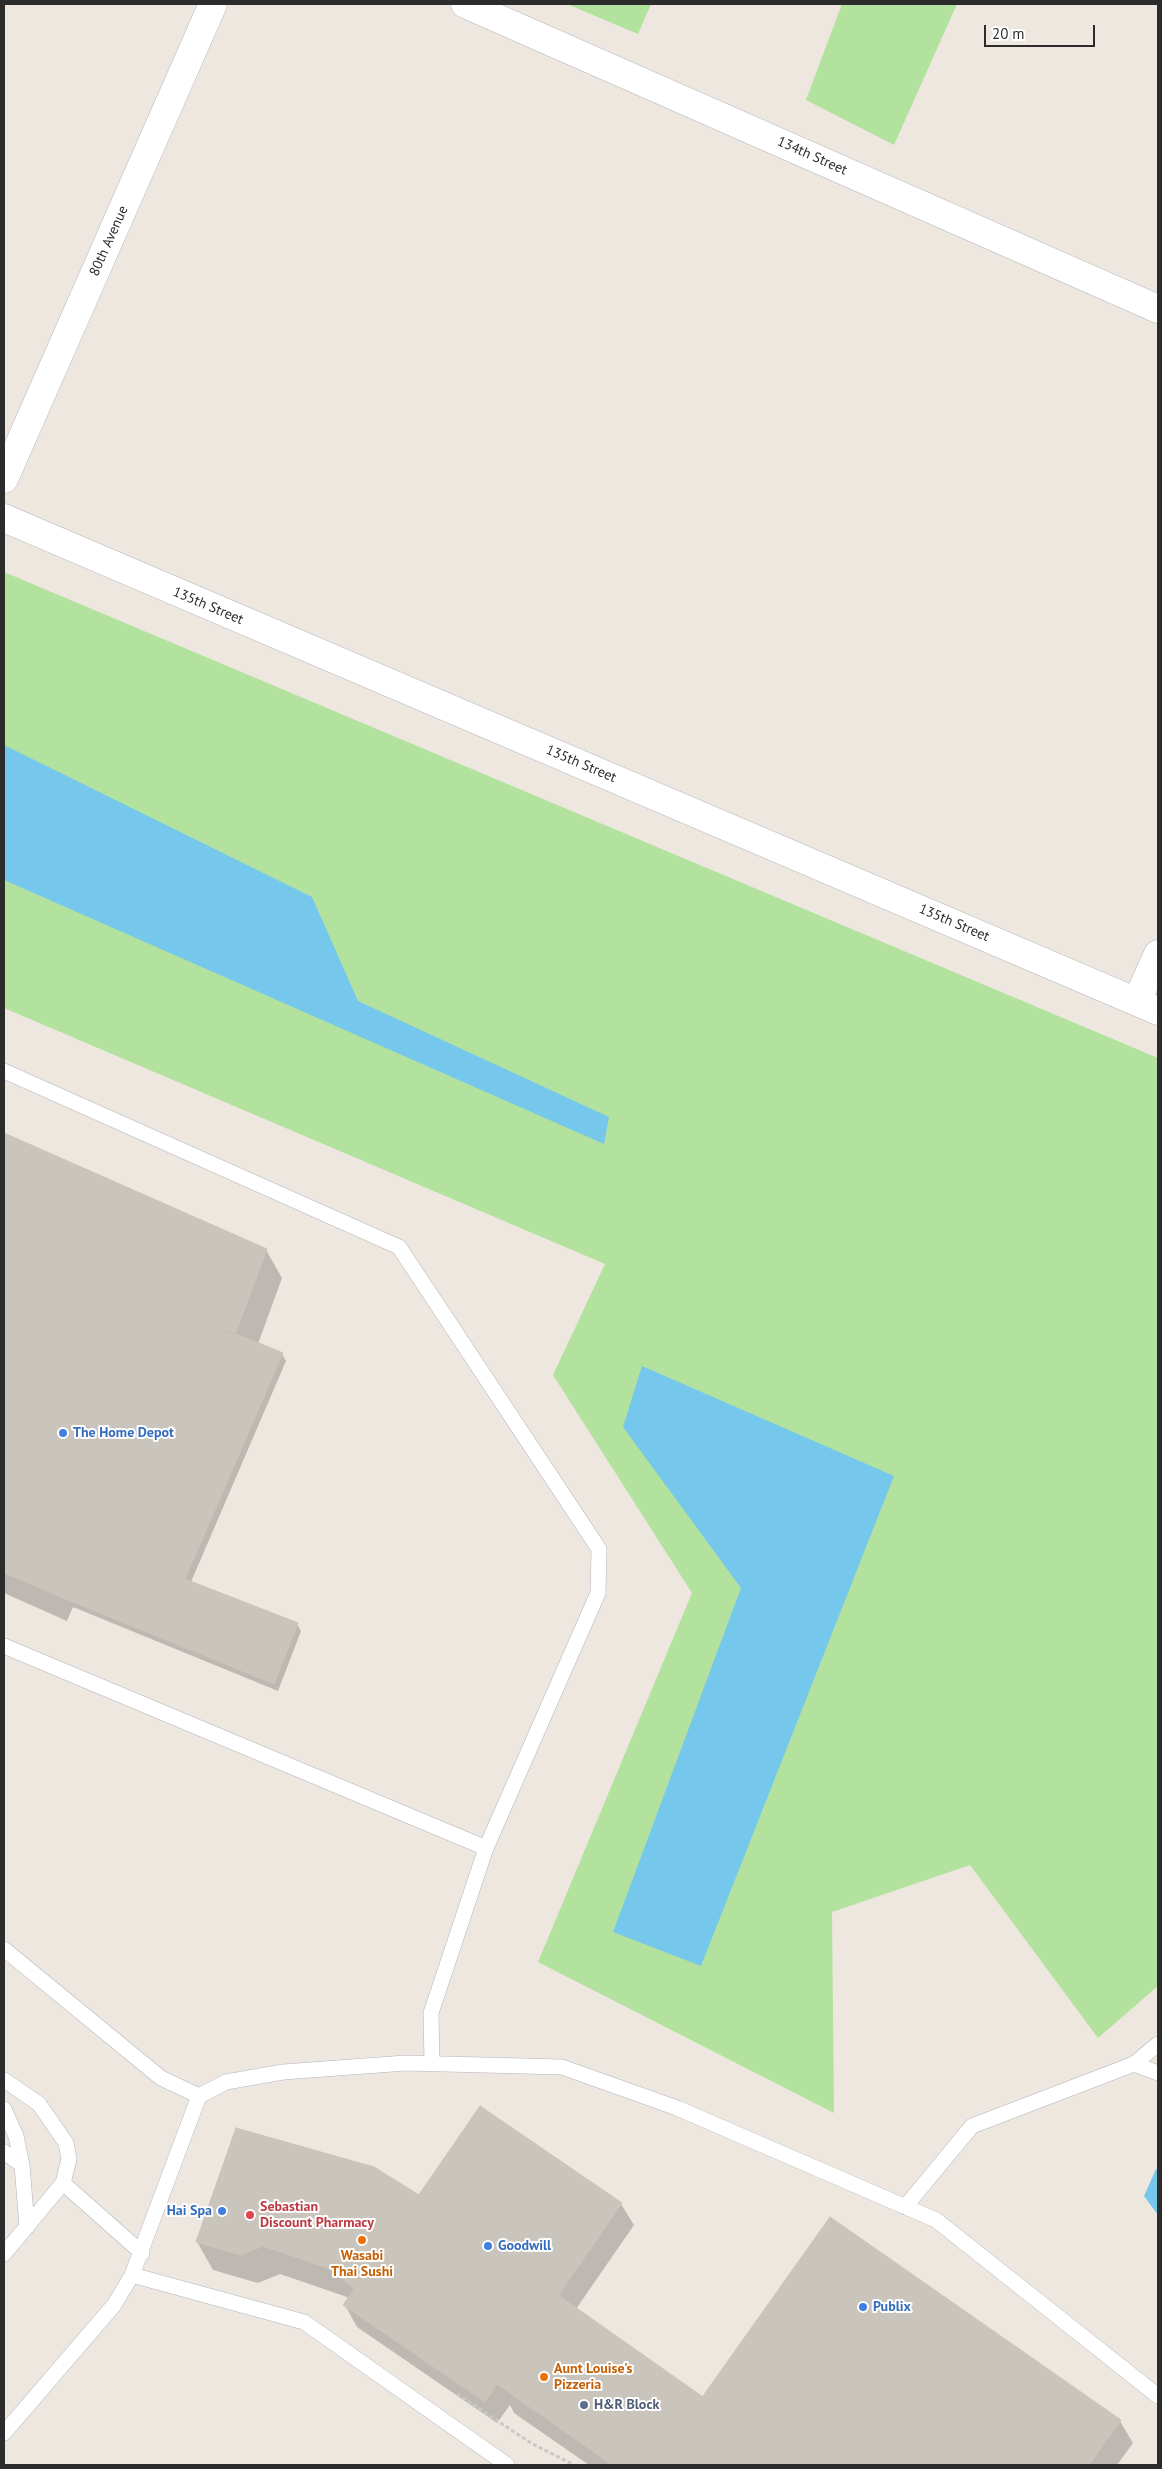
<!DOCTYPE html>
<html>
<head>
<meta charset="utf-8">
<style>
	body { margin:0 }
	#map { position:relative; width:1162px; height:2469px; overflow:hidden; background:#ede7df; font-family:"PT Sans",sans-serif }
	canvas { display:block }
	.frame { position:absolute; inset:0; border:5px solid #2c2c2c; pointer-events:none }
	.scale { position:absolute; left:984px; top:25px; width:111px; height:22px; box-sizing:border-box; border:2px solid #2c2c2c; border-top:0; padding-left:6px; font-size:15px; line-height:18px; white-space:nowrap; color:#2c2c2c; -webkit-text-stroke:4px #fff; paint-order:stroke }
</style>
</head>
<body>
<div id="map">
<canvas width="1162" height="2469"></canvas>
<div class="frame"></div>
<div class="scale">20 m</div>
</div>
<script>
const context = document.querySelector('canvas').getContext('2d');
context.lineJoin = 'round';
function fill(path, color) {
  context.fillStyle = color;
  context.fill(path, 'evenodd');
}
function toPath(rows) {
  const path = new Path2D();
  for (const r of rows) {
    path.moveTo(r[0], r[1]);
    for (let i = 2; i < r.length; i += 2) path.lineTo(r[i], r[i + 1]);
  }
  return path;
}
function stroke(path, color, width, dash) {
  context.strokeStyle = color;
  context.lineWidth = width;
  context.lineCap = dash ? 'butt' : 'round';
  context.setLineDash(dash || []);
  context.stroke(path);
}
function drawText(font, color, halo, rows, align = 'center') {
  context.font = font + ' "PT Sans",sans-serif';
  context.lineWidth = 4;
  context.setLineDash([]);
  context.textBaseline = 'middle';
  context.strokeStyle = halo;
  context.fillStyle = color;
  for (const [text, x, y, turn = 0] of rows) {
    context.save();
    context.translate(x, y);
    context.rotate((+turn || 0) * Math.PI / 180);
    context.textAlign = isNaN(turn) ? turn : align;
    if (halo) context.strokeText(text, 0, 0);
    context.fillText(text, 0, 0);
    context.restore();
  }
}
const green = toPath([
	[567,4,651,4,638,34],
	[842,4,957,4,894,145,806,100],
	[4,572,1158,1058,1158,1986,1098,2038,970,1865,832,1912,834,2113,538,1962,692,1593,553,1375,605,1264,4,1008]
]);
const water = toPath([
	[4,745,312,897,358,1001,609,1117,604,1144,4,880],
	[642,1366,894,1476,701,1966,613,1932,741,1588,623,1427],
	[1156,2169,1158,2169,1158,2215,1144,2196]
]);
const shadow = toPath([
	[4,1135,266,1250,282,1278,258,1344,282,1354,286,1361,191,1582,297,1624,301,1631,278,1691,73,1607,67,1621,4,1593],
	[418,2196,621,2204,634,2225,576,2309,703,2398,1120,2421,1133,2443,1117,2465,589,2465,514,2413,510,2405,497,2423,357,2327,345,2305,349,2299,347,2297,280,2274,258,2283,213,2270,197,2242]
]);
const building = toPath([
	[4,1133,267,1249,235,1335,176,1309,51,1593,4,1573,4,1133],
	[176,1309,283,1353,185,1579,79,1530,176,1309],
	[79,1530,185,1579,298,1623,274,1684,51,1593,79,1530],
	[480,2106,622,2203,485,2402,343,2305,480,2106],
	[236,2128,374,2167,419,2195,354,2289,330,2269,263,2246,241,2255,196,2242,236,2128],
	[830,2217,1121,2420,1089,2465,654,2465,830,2217],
	[558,2295,703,2397,654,2465,612,2465,497,2384,558,2295]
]);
const path = toPath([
	[457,2394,531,2443,574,2465]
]);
const service = toPath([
	[4,1071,399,1247,599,1549,598,1593,486,1848,431,2013,432,2064],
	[4,1646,486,1848],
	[4,1949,161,2078,199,2096],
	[1134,2064,1158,2044],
	[4,2080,39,2104,66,2143,69,2159,63,2183,142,2253],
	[4,2109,16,2136,22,2165,27,2227],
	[4,2152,22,2165],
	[905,2207,972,2126,1134,2064,1158,2073],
	[4,2254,63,2183],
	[132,2275,304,2322,507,2465],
	[4,2433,114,2305,132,2275,199,2096,226,2082,283,2072,406,2063,562,2067,677,2108,936,2220,1158,2396]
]);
const minor = toPath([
	[465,4,1158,309],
	[4,479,213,4],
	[4,518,1158,1011],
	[1137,1001,1158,954]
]);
const markers = [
	[63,1433,5,"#3f7fe0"],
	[222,2211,5,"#3f7fe0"],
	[250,2215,5,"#e0444e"],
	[362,2240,5,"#e8710a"],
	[488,2246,5,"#3f7fe0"],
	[863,2307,5,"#3f7fe0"],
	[544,2377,5,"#e8710a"],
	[584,2405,5,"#5c6f8a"]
];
const streetNames = [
	["134th Street",812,156,24],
	["80th Avenue",109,241,-66],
	["135th Street",208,606,23],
	["135th Street",581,764,23],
	["135th Street",954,923,23]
];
const shopNames = [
	["The Home Depot",73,1433],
	["Hai Spa",212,2211,"right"],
	["Goodwill",498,2246],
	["Publix",873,2307]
];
const healthNames = [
	["Sebastian",260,2207],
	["Discount Pharmacy",260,2223]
];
const foodNames = [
	["Wasabi",362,2256],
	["Thai Sushi",362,2272],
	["Aunt Louise's",554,2369,"left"],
	["Pizzeria",554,2385,"left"]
];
const serviceNames = [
	["H&R Block",594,2405]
];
fill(green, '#b2e29d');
fill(water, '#75c8ec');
fill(shadow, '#0003');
fill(building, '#c9c5bd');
stroke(building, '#c9c3b8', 1);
stroke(service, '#b2b5bf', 16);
stroke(minor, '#b2b5bf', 29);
stroke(path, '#c8c8c8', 3, [4, 2.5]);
stroke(service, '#fff', 15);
stroke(minor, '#fff', 28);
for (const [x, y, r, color] of markers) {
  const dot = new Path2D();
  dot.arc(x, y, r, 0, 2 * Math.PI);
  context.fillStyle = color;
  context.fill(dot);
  stroke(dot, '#fff', 2);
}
drawText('14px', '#2c2c2c', '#fff', streetNames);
drawText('bold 14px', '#366cbe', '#fff', shopNames, 'left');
drawText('bold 14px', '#be3a42', '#fff', healthNames, 'left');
drawText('bold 14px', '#c56008', '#fff', foodNames);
drawText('bold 14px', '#4e5e75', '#fff', serviceNames, 'left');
</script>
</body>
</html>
